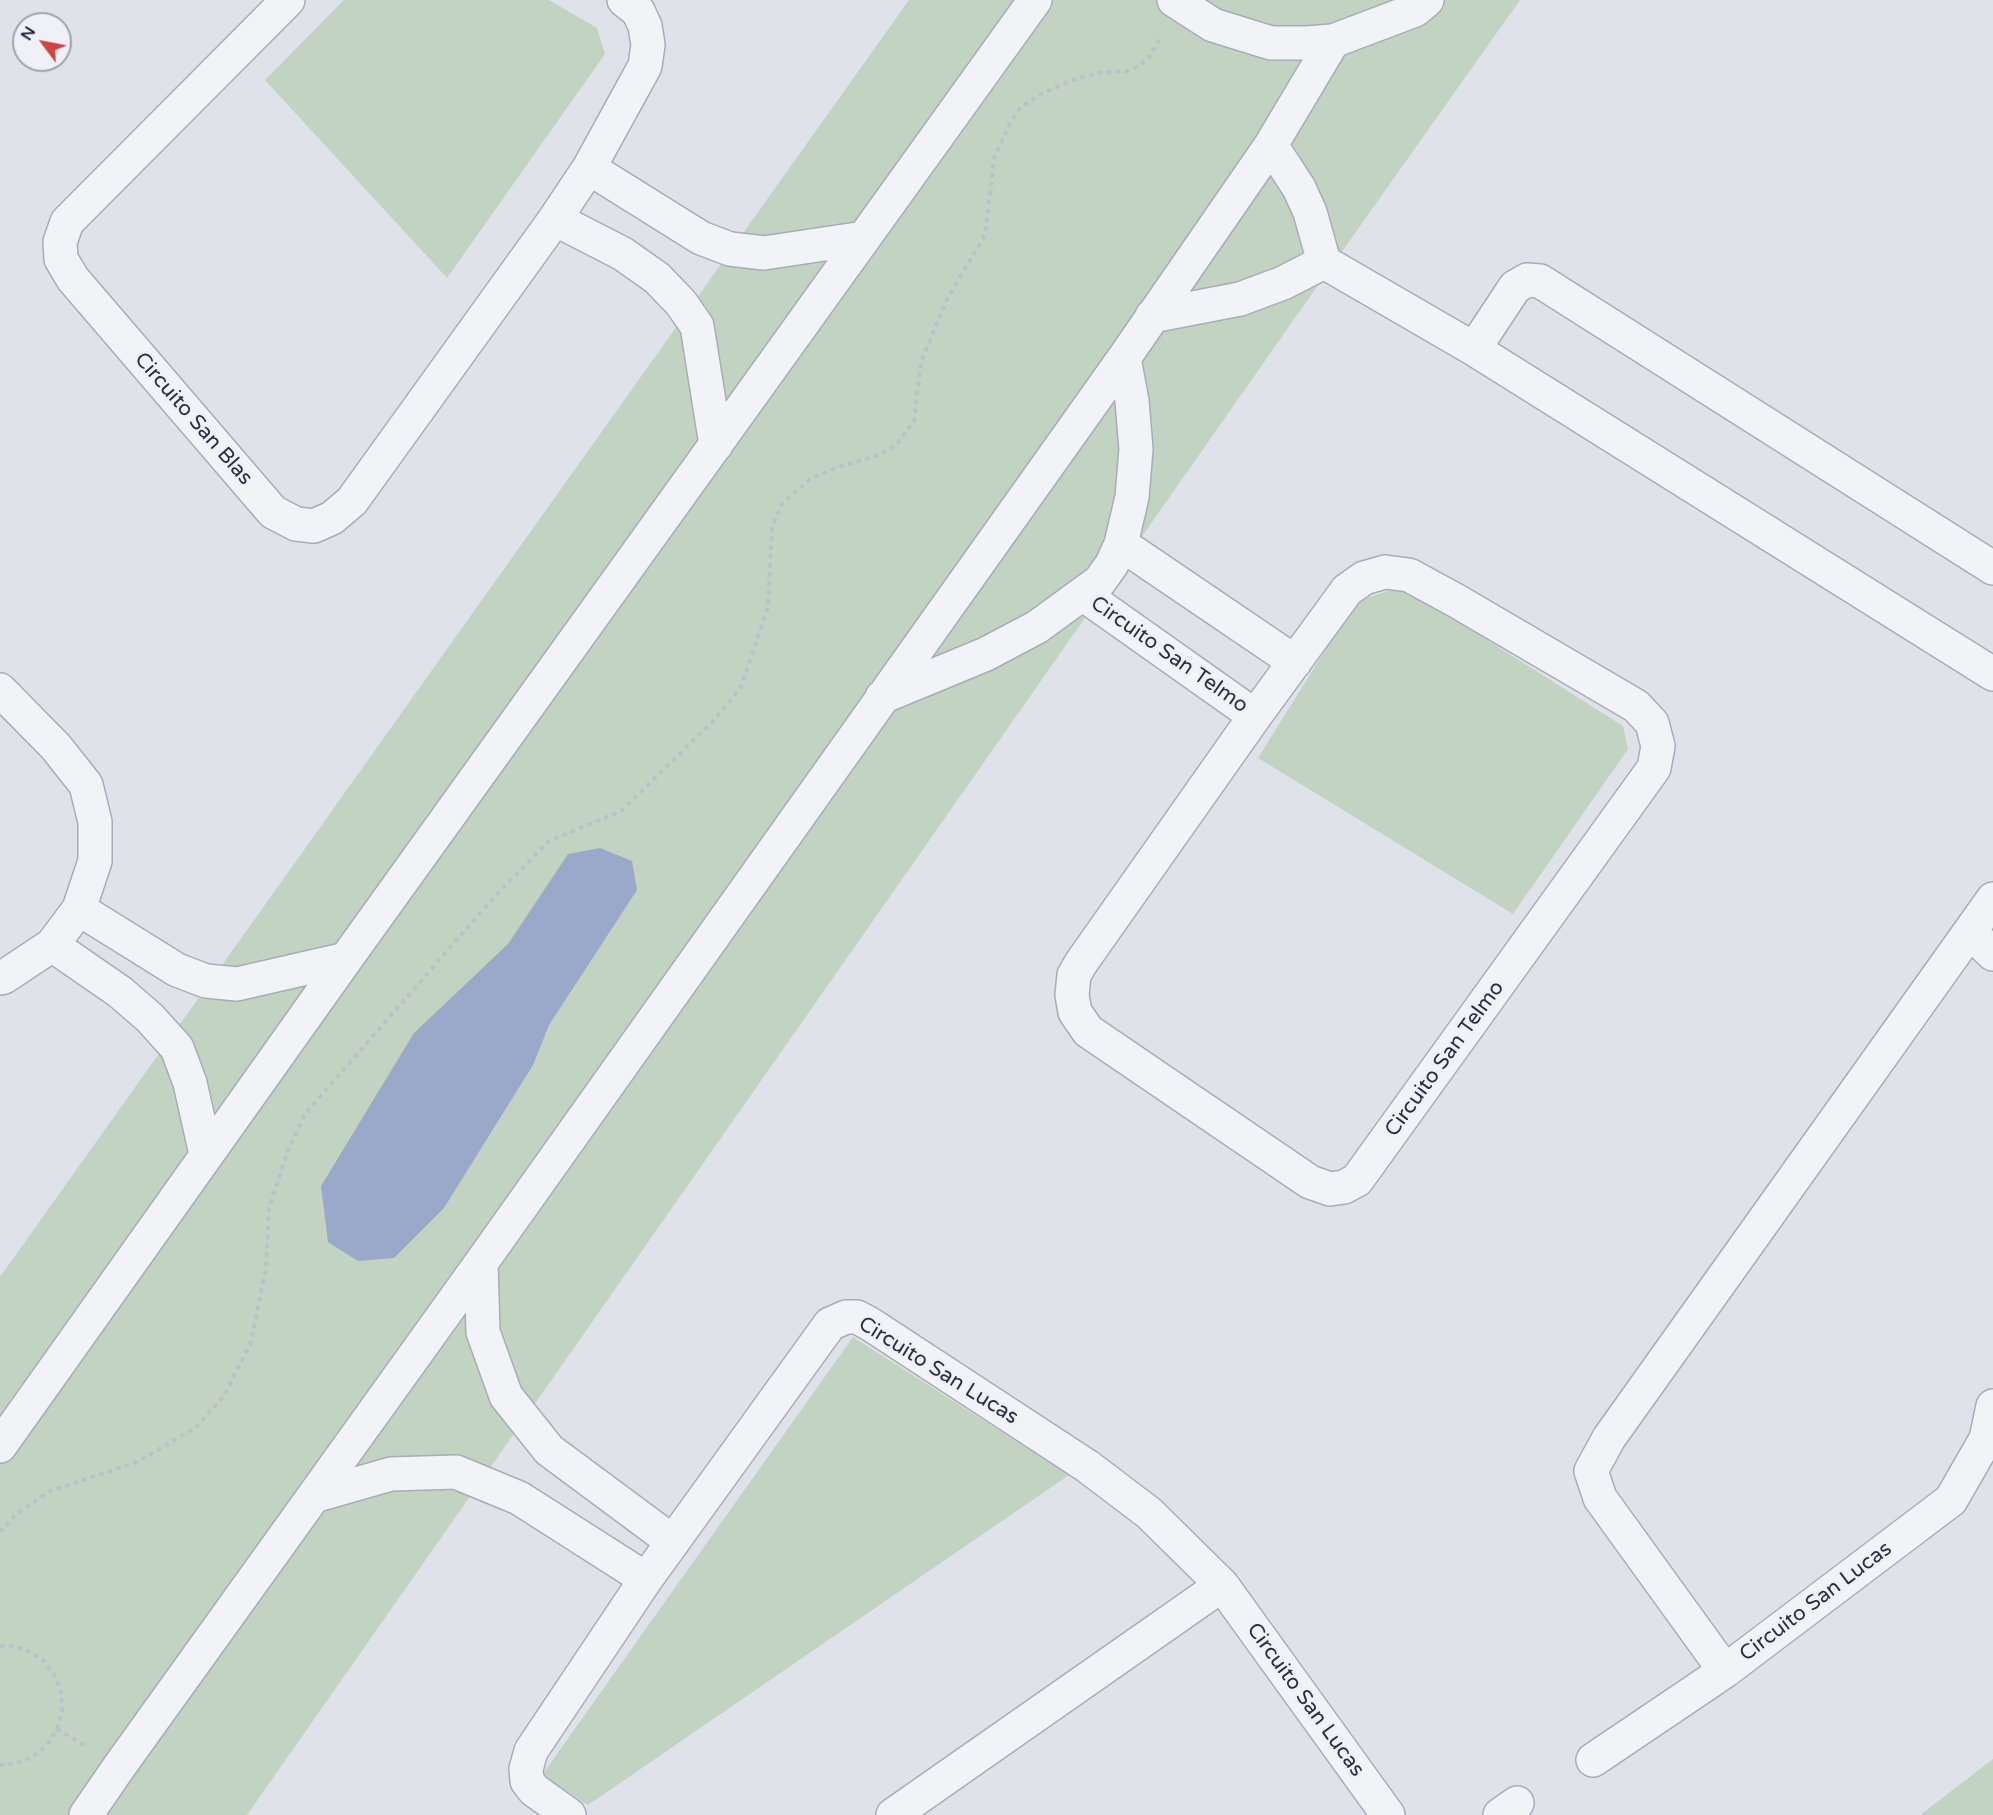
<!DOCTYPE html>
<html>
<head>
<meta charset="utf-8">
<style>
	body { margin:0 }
	#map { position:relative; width:1993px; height:1815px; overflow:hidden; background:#e0e2e9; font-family:"Varela Round",sans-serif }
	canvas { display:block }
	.north { position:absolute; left:12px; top:12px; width:60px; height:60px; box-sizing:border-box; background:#eff1f6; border:2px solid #9fa3ae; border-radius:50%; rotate:302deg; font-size:16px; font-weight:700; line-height:24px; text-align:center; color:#282d41 }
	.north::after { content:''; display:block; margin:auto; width:21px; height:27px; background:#d04542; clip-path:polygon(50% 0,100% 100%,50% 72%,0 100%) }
</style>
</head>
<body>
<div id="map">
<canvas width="1993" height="1815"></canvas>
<div class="north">N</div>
</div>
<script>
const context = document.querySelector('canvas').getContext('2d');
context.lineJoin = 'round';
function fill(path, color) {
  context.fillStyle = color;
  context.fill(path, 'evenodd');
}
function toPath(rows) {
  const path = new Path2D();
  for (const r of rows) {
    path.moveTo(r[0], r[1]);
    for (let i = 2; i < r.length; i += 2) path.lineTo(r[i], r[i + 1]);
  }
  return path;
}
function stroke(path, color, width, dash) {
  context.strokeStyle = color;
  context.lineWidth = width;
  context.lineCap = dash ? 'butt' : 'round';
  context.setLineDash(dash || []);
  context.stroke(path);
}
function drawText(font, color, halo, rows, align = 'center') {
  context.font = font + ' "Varela Round",sans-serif';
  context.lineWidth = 6;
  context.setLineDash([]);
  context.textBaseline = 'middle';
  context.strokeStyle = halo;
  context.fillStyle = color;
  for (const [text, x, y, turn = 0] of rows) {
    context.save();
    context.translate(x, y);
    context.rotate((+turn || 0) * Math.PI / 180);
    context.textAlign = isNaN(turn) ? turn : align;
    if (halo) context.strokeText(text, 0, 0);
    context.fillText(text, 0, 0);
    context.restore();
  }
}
const green = toPath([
	[344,0,549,0,597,28,605,54,447,278,265,80],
	[909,0,1520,0,1297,315,247,1815,0,1815,0,1277],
	[1402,586,1623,726,1628,749,1513,914,1258,758,1355,602],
	[853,1337,1069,1475,588,1805,542,1775],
	[1993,1759,1993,1815,1920,1815]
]);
const water = toPath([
	[600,848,632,861,637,890,549,1025,533,1065,444,1208,394,1258,358,1261,328,1242,321,1186,414,1033,508,944,568,854]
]);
const path = toPath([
	[0,1532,16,1514,50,1491,137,1462,195,1428,224,1396,251,1342,266,1267,269,1208,288,1150,305,1114,495,896,549,841,621,811,714,720,741,687,768,607,772,527,782,504,810,479,835,468,876,456,897,444,914,421,921,362,947,299,985,235,994,158,1011,121,1021,107,1043,93,1078,78,1100,73,1128,71,1139,66,1148,59,1161,37],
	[0,1646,8,1645,26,1650,43,1660,54,1674,61,1692,62,1711,57,1729,47,1745,32,1757,15,1764,0,1765],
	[57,1729,87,1747]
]);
const street = toPath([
	[288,0,67,222,60,242,61,259,73,279,273,512,296,524,314,526,332,518,352,501,555,219,589,168,645,66,648,45,645,26,638,11,624,0],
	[1174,0,1213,25,1271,43,1306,43,1333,41,1415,10,1427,0],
	[1271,145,1299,188,1310,212,1324,262,1474,349,1993,674],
	[589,168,701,238,730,249,764,253,864,238],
	[555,219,623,254,657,278,681,303,697,326,716,445],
	[1152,316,1240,299,1283,283,1324,262],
	[1474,349,1515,287,1527,280,1540,281,1993,568],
	[1121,544,1295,662],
	[1385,572,1409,575,1455,600,1636,706,1652,723,1658,746,1654,768,1357,1180,1344,1187,1330,1189,1310,1182,1088,1031,1075,1012,1072,995,1074,975,1081,963,1255,716,1347,590,1364,578,1385,572],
	[1084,595,1255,716],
	[0,690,56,747,86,785,95,822,95,861,79,909,52,945,4,977,0,978],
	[882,697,986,654,1037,627,1100,581,1112,564,1121,544,1132,497,1136,449,1132,401,1124,358],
	[79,909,177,970,206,981,237,984,346,959],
	[1970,932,1993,954],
	[52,945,120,992,150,1018,177,1048,190,1083,206,1154],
	[481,1263,483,1332,506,1396,549,1450,673,1542],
	[0,1446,346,959,1035,0],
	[314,1496,391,1474,456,1472,519,1498,646,1579],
	[1725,1671,1600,1498,1591,1471,1609,1438,1993,899],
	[1593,1760,1725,1671,1951,1500,1986,1439,1993,1406],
	[86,1815,119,1767,481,1263,1124,358,1271,145,1333,41],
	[569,1815,534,1790,527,1781,526,1769,531,1751,646,1579,830,1324,846,1317,857,1317,870,1324,1087,1466,1149,1513,1222,1585,1388,1815],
	[893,1815,1222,1585],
	[1500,1815,1517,1803]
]);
const streetNames = [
	["Circuito San Blas",193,419,49],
	["Circuito San Telmo",1169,655,35],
	["Circuito San Telmo",1445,1059,-54],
	["Circuito San Lucas",938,1371,32],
	["Circuito San Lucas",1816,1602,-37],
	["Circuito San Lucas",1305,1700,54]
];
fill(green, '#c2d3c1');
fill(water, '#9aa9ca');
stroke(street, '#a9acb7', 36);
stroke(path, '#bdc0c8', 4, [4.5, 4.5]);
stroke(street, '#f2f3f7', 33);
drawText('21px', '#282d41', '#eff1f6', streetNames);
</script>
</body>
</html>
